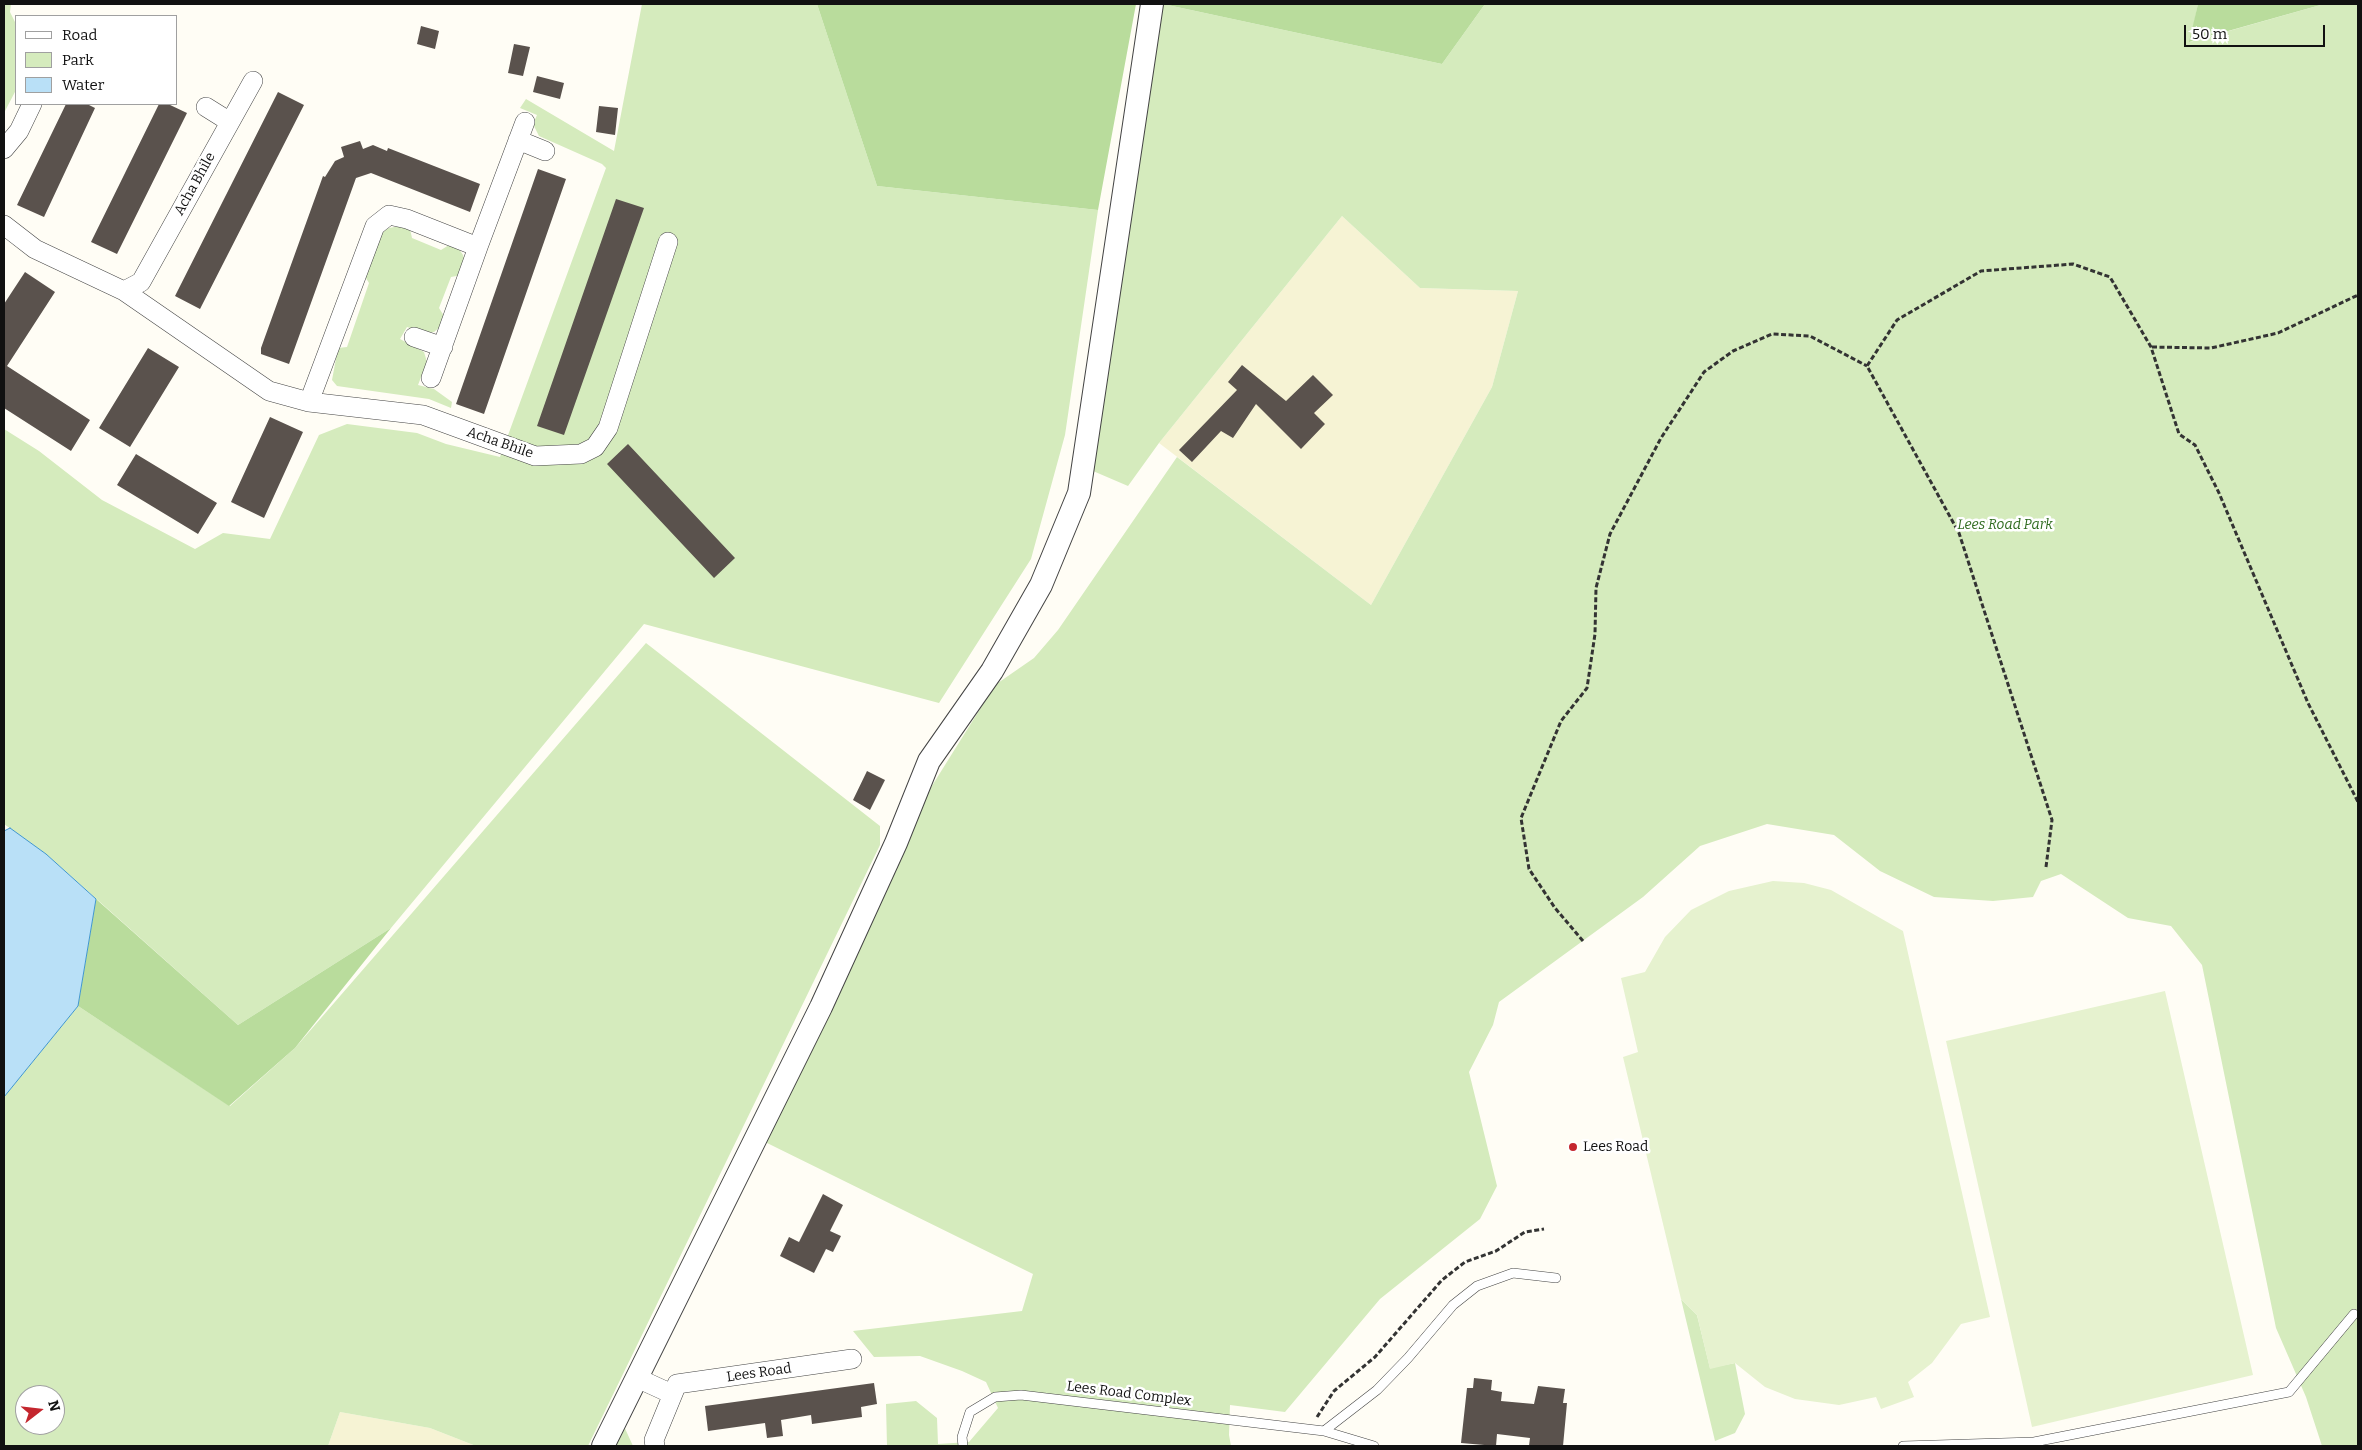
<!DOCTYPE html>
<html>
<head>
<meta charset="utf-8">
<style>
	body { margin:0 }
	#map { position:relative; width:2362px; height:1450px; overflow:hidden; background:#fffdf5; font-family:Bitter,serif }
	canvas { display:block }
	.frame { position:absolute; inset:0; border:5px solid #111; pointer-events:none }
	.legend { position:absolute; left:15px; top:15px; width:162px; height:90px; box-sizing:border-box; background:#fff; border:1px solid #a0a0a0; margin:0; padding:6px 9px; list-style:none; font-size:15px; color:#111 }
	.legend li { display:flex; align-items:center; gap:10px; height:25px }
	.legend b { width:25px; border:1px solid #a0a0a0 }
	.north { position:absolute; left:15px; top:1385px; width:50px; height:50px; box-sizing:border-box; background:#fff; border:1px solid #a0a0a0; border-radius:50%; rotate:74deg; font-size:14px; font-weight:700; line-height:20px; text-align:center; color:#111 }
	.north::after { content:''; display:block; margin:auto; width:18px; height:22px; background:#c4262e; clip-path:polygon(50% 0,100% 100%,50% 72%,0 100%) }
	.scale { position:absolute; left:2184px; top:25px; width:141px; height:22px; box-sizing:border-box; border:2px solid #111; border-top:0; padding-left:6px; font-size:15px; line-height:18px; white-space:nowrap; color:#111; -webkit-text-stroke:4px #fff; paint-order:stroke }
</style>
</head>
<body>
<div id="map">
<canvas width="2362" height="1450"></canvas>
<div class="frame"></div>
<ul class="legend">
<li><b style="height:6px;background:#fff"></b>Road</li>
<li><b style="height:14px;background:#d5ebbd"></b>Park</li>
<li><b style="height:14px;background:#b9e0f7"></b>Water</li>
</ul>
<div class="north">N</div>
<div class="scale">50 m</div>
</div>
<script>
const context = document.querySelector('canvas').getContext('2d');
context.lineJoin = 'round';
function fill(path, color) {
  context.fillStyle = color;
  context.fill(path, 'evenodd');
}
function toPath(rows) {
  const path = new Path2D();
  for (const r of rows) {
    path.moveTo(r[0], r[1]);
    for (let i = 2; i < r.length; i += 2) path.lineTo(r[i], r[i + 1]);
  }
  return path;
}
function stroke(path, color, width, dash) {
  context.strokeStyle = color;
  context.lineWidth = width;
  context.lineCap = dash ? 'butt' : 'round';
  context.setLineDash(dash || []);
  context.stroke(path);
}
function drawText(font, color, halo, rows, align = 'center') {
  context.font = font + ' Bitter,serif';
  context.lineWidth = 5;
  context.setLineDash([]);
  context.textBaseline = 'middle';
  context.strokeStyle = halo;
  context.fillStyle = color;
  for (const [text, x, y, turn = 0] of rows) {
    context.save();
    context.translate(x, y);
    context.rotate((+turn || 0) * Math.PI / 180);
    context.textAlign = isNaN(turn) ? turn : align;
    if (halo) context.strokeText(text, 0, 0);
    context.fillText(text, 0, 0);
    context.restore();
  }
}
const farmland = toPath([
	[1342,216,1420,288,1518,291,1492,387,1371,605,1159,443],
	[340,1412,430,1428,476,1446,328,1446]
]);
const green = toPath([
	[4,4,11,4,10,12,16,24,16,90,4,113],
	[642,4,817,4,877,186,1098,210,1065,435,1031,559,939,703,644,624,391,928,238,1025,46,854,4,824,4,429,39,451,102,500,195,549,223,533,270,539,319,435,347,424,417,433,446,444,500,457,606,168,602,164,539,136,533,124,537,115,520,108,526,99,614,151],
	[1163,4,1442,64,1485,4,2198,4,2190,42,2324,4,2358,4,2358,1446,2322,1446,2306,1397,2276,1328,2202,965,2171,926,2128,918,2061,874,2041,881,2033,897,1993,901,1934,897,1880,871,1834,835,1767,824,1700,846,1643,897,1499,1002,1493,1025,1469,1072,1497,1186,1480,1219,1380,1299,1285,1412,1230,1405,1229,1435,1231,1446,887,1446,886,1404,916,1401,937,1418,938,1444,969,1442,998,1408,986,1382,962,1371,920,1356,874,1357,853,1331,1022,1311,1033,1274,765,1142,930,789,995,685,1034,658,1058,630,1177,457,1371,605,1492,387,1518,291,1420,288,1342,216,1159,443,1128,486,1093,471],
	[400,226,410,229,412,238,441,250,449,245,459,249,463,255,466,265,462,275,451,277,439,308,444,316,440,327,434,332,424,333,407,327,400,339,424,352,427,362,418,385,434,389,452,402,451,408,429,399,337,386,332,380,338,348,347,347,369,283,364,275,381,233,389,228],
	[646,643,880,826,880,845,588,1446,476,1446,430,1428,340,1412,328,1446,4,1446,4,1097,78,1006,230,1106,295,1048],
	[25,1395,55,1395,55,1425,25,1425],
	[1681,1299,1697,1315,1710,1368,1735,1363,1745,1414,1735,1433,1715,1441],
	[623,1424,633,1446,612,1446]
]);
const forest = toPath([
	[817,4,1136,4,1098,210,877,186],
	[1163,4,1485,4,1442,64],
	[2198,4,2324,4,2189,42],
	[96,899,238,1025,391,928,295,1048,229,1106,78,1006]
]);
const pitch = toPath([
	[1773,881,1804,883,1831,890,1903,931,1990,1317,1961,1324,1932,1363,1908,1382,1914,1397,1881,1409,1876,1397,1839,1405,1795,1399,1765,1387,1735,1363,1710,1369,1697,1315,1681,1299,1623,1057,1638,1052,1621,978,1645,972,1665,937,1691,910,1729,891],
	[2165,991,2253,1375,2032,1427,1946,1041]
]);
const water = toPath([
	[10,828,46,854,96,899,78,1006,4,1097,4,831,10,828]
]);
const building = toPath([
	[421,26,439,31,435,49,417,44],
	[514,44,530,47,523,76,508,73],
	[537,76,564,83,560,99,533,92],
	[278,92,304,105,200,309,175,296],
	[66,104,87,104,95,108,44,217,17,205],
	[159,104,168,104,187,113,117,254,91,242],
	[599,106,618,108,615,135,596,132],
	[360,141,363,149,373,145,387,151,388,148,480,184,470,212,371,173,356,178,289,364,261,354,261,348,323,176,325,177,335,161,344,157,341,147],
	[538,169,566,179,484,414,456,404],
	[616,199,644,208,564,435,537,426],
	[25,272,55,292,7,366,90,420,71,451,4,408,4,304],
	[148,348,179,367,130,447,99,428],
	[1242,365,1286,401,1313,375,1333,395,1314,413,1325,424,1301,449,1256,404,1233,438,1221,431,1192,462,1179,450,1237,390,1228,382],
	[270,417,303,432,264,518,231,502],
	[628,444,735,558,714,578,607,464],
	[136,454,217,503,198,534,117,485],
	[867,771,885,780,870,810,853,800],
	[823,1194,843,1205,830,1231,841,1236,833,1252,826,1249,814,1273,780,1256,789,1237,799,1242],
	[1474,1378,1492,1380,1491,1390,1502,1392,1501,1401,1534,1404,1538,1386,1565,1389,1563,1403,1567,1403,1563,1446,1529,1446,1530,1438,1497,1434,1496,1446,1461,1443,1467,1388,1473,1388],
	[874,1383,877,1404,861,1407,862,1417,812,1424,811,1415,781,1420,783,1436,767,1438,765,1423,708,1431,705,1406]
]);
const path = toPath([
	[2152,347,2211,348,2278,333,2358,295],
	[2046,867,2052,820,1959,533,1867,366,1897,320,1981,271,2073,264,2110,277,2151,347,2179,434,2195,445,2219,493,2308,703,2358,802],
	[1583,941,1555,908,1529,869,1521,818,1561,721,1587,688,1595,634,1596,588,1610,534,1661,438,1704,372,1733,351,1772,334,1810,336,1867,366],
	[1317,1417,1334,1391,1375,1357,1442,1280,1465,1262,1496,1251,1525,1232,1544,1229]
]);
const service = toPath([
	[1324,1431,1374,1446],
	[963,1446,962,1437,970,1412,995,1397,1021,1395,1324,1431,1377,1390,1408,1358,1453,1305,1477,1286,1513,1273,1556,1278],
	[1903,1446,2034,1442,2289,1392,2354,1314]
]);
const minor = toPath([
	[206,107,230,122],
	[518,140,545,151],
	[4,149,19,131,32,104],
	[4,225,35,249,124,291,269,391,309,402,375,226,389,215,407,219,478,247,525,122],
	[124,291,141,282,253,81],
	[414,337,443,347],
	[431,378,478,247],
	[309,402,423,415,535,456,581,454,595,447,608,428,668,242],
	[637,1378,672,1394],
	[655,1446,654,1440,677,1384,852,1359]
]);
const tertiary = toPath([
	[603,1446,821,1007,896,843,929,761,992,671,1041,585,1079,493,1152,4]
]);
const markers = [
	[1573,1147,5,"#c4262e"]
];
const streetNames = [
	["Acha Bhile",195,184,-61],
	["Acha Bhile",500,443,19],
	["Lees Road",759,1373,-8],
	["Lees Road Complex",1129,1394,7]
];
const parkNames = [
	["Lees Road Park",2005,525]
];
const poiNames = [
	["Lees Road",1583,1147]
];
fill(farmland, '#f6f3d4');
fill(green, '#d5ebbd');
fill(forest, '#b9dc9c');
fill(pitch, '#e6f2cf');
fill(water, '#b9e0f7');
stroke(water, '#3f96cf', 1);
fill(building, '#5a524d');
stroke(service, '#444', 10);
stroke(minor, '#444', 20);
stroke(tertiary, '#444', 24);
stroke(path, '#333', 3, [5, 2.5]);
stroke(service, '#fff', 9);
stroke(minor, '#fff', 19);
stroke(tertiary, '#fff', 22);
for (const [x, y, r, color] of markers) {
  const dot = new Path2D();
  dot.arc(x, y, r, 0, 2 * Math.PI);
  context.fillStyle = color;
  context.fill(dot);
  stroke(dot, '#fff', 2);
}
drawText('14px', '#111', '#fff', streetNames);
drawText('italic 14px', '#2f6b1f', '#fff', parkNames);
drawText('14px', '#111', '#fff', poiNames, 'left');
</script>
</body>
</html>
